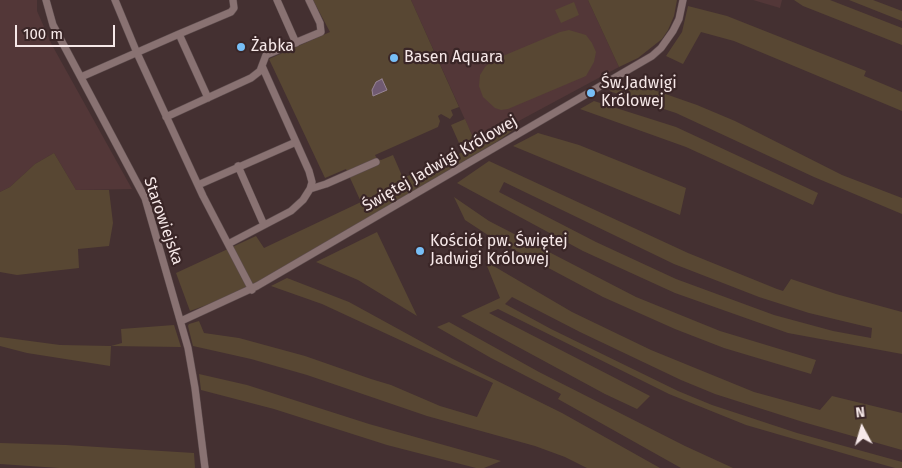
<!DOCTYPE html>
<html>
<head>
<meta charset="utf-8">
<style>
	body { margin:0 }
	#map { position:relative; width:902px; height:468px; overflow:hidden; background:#443031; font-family:"Fira Sans",sans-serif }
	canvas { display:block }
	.north { position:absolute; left:837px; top:403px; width:50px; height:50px; -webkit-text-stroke:4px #3a2627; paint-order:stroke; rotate:354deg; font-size:14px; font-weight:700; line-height:20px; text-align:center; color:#f6e8e8 }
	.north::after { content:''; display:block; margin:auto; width:18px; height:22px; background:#f6e8e8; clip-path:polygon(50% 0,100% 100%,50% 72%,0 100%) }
	.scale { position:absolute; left:15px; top:25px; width:100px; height:22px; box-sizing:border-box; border:2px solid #f6e8e8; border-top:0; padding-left:6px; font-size:15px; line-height:18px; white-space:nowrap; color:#f6e8e8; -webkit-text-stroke:4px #3a2627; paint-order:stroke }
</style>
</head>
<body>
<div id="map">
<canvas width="902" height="468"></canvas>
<div class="north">N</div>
<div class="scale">100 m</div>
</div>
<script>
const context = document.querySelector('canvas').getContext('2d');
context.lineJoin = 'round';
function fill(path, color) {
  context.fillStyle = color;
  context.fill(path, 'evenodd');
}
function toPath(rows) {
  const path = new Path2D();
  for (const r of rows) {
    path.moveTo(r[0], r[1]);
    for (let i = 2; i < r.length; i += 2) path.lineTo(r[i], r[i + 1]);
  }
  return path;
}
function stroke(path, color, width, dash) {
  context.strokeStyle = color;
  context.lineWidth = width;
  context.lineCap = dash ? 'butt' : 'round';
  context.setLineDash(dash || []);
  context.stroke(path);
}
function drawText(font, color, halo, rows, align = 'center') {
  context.font = font + ' "Fira Sans",sans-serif';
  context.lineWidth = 4.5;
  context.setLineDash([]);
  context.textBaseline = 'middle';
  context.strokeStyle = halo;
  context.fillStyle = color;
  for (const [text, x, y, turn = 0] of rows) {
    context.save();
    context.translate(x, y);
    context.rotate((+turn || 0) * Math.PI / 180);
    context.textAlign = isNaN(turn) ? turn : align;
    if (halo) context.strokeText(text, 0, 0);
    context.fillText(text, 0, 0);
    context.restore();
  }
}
const built = toPath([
	[0,0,37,0,37,11,52,45,132,189,76,190,54,153,35,164,10,187,0,192],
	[411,0,588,0,619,67,476,144],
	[753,0,782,0,780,8]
]);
const green = toPath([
	[313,0,411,0,459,107,451,110,453,115,450,119,441,114,438,116,440,121,438,127,375,155,377,159,381,160,393,155,403,178,463,152,451,125,465,119,476,144,514,124,516,128,498,141,263,280,215,302,190,311,176,273,256,236,264,248,361,202,346,169,325,178,269,59,330,32],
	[588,0,677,0,674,16,668,30,662,39,638,58,619,67],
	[794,0,830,0,902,28,902,45,803,6],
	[849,0,873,0,902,11,902,21],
	[574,2,579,15,561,23,555,10],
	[688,6,727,16,866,71,864,76,902,92,902,111,734,41,701,32,683,64,666,56,682,32],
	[569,30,586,35,592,43,596,52,594,62,586,76,508,109,501,110,495,108,483,97,479,86,480,75,485,67,491,61,560,32],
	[627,82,651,89,697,105,735,121,842,175,902,198,902,214,814,177,676,113,609,91],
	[594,101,676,127,818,193,813,205,686,147,580,109],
	[538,133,579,145,686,188,680,215,513,146],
	[54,153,76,190,109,190,113,223,109,246,78,249,79,268,17,275,0,272,0,192,10,187,35,164],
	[489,161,688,253,777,289,783,291,791,279,836,294,902,312,902,354,788,333,675,293,583,251,457,183],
	[504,182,674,264,759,297,809,313,872,328,871,338,833,331,774,315,676,279,596,242,499,192],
	[454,197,489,221,636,297,720,331,816,360,811,374,724,348,675,329,603,297,494,239,465,220],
	[377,232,417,316,358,280,316,262],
	[485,261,572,312,651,350,754,392,820,410,832,396,902,413,902,450,803,422,715,394,681,380,580,332,512,297,505,304,551,329,678,391,712,405,797,433,902,462,902,468,895,468,870,461,746,425,669,394,498,309,489,313,650,396,637,409,605,394,461,316,500,298],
	[287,278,349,302,453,359,562,413,660,468,587,468,565,457,535,446,427,416,307,375,251,359,193,346,188,326,189,324,199,321,204,333,239,338,305,356,371,379,391,385,440,406,477,417,493,383,322,304,271,286],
	[449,322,539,372,685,446,733,468,681,468,558,399,561,394,491,358,437,327],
	[174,325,181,347,111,346,110,366,27,353,0,346,0,337,60,345,111,346,122,343,121,329],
	[199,374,247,385,369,424,501,461,484,468,476,468,387,445,274,409,201,390],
	[0,443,66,445,194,453,195,468,59,468,0,464]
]);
const water = toPath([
	[382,79,387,90,373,96,372,90,376,82,382,79]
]);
const minor = toPath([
	[46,0,53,25,145,198,188,348,195,388,205,468],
	[115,0,137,53,203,196,252,290],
	[277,0,296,43],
	[179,34,231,12,234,8,233,0],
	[81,77,179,34,208,98],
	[166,117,251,78,260,71,266,55,321,32,320,23,309,0],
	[238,166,264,225],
	[198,185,296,142],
	[310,189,326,184,376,162],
	[228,244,291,211,303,200,310,189,312,182,309,171,262,66],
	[181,321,257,286,652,56,661,48,673,31,679,19,683,0]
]);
const markers = [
	[241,47,5,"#77bff7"],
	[394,58,5,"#77bff7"],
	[591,93,5,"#77bff7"],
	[420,251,5,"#77bff7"]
];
const poiNames = [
	["Żabka",251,47],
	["Basen Aquara",404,58],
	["Św.Jadwigi",601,84],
	["Królowej",601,102],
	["Kościół pw. Świętej",430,242],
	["Jadwigi Królowej",430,260]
];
const streetNames = [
	["Świętej Jadwigi Królowej",440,164,-30],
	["Starowiejska",163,221,71]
];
fill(built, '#533738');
fill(green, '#584733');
fill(water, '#705a72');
stroke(water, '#988595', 1);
stroke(minor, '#5f4e4f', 8);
stroke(minor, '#897272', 7);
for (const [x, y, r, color] of markers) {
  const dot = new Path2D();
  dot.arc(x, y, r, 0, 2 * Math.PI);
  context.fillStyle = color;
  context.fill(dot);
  stroke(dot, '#3a2627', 2);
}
drawText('16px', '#f6e8e8', '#3a2627', poiNames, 'left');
drawText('16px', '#f6e8e8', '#3a2627', streetNames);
</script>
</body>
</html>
